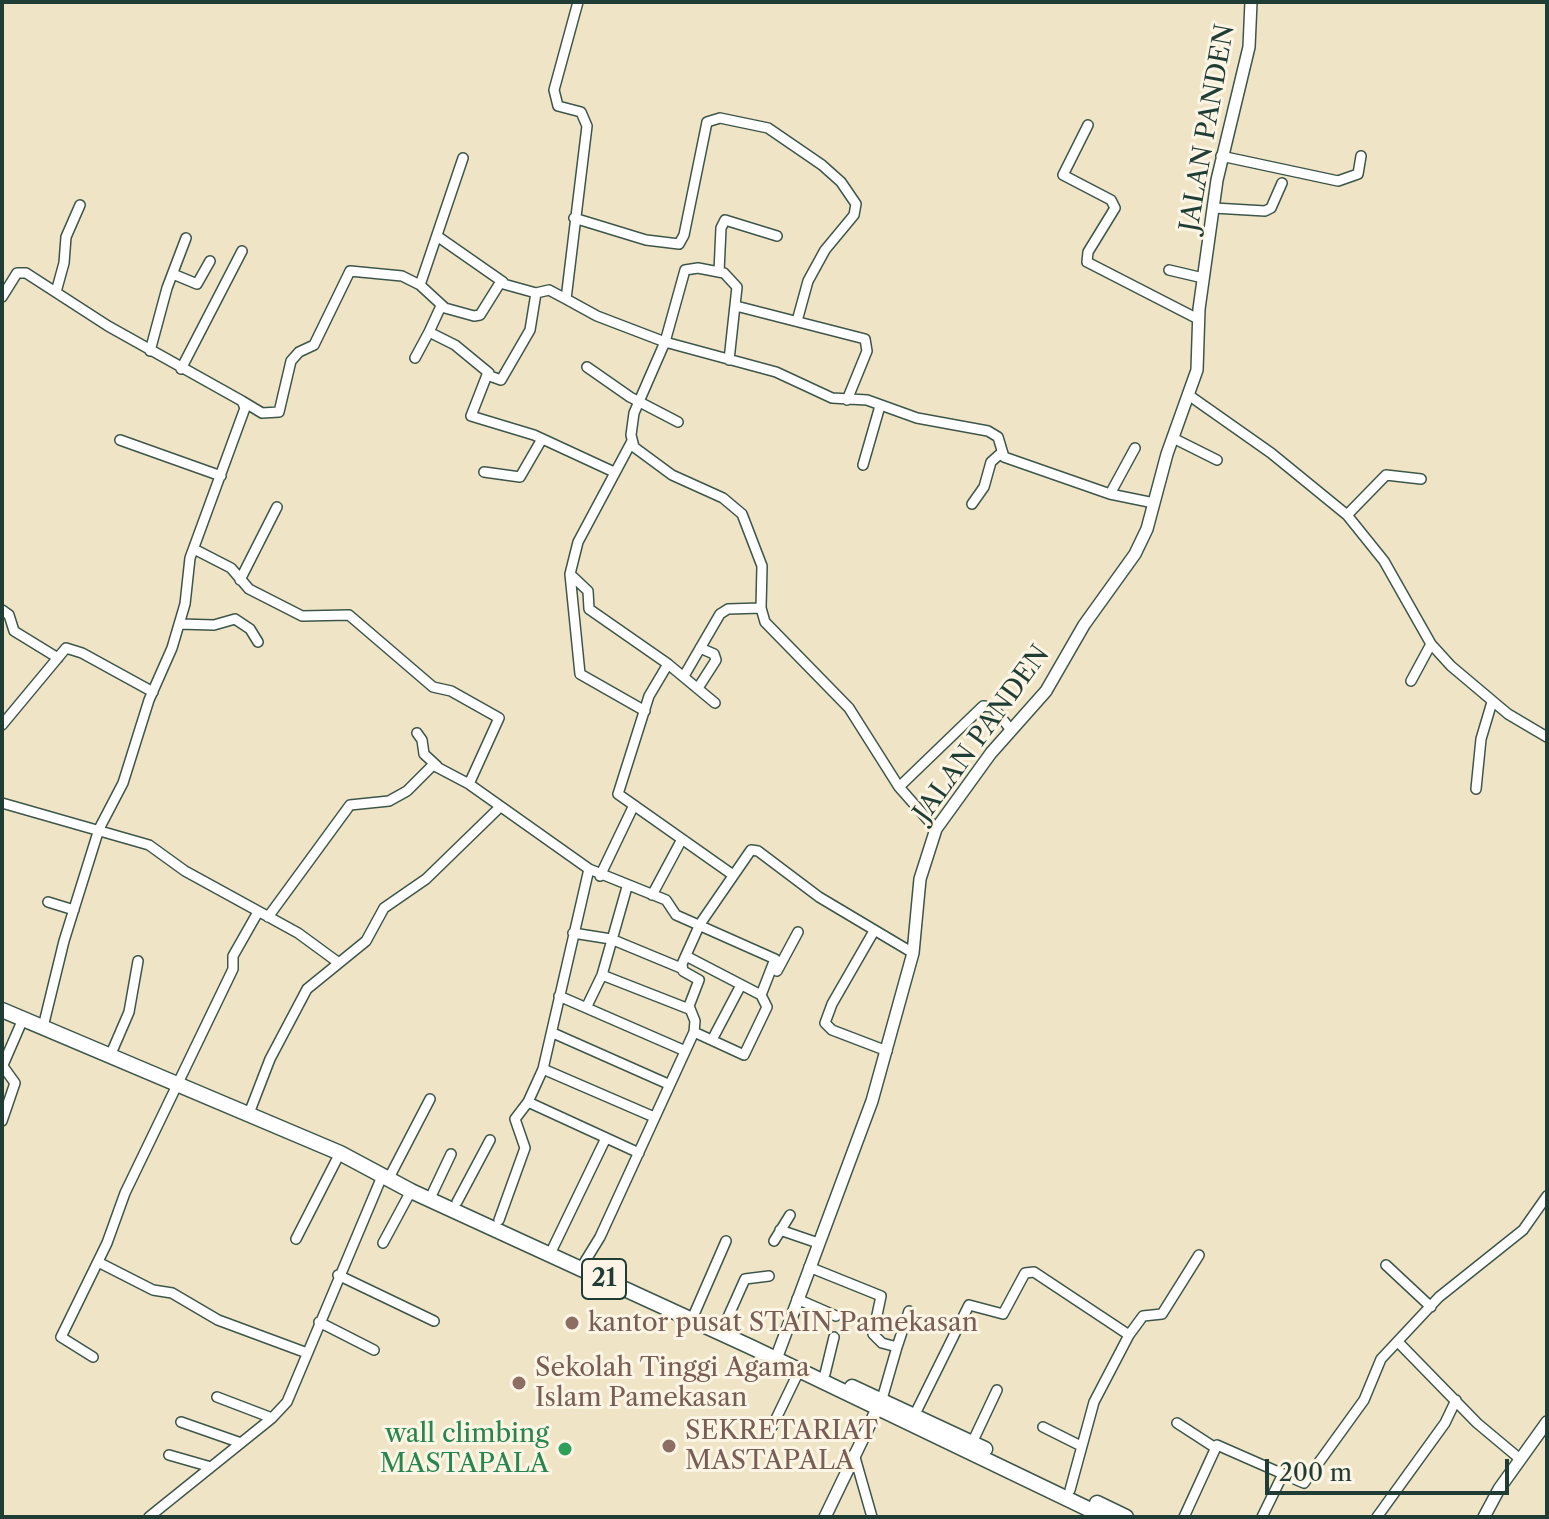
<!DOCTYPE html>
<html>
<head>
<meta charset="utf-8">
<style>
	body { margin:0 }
	#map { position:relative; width:1549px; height:1519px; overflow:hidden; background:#efe5c6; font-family:"Libre Caslon Text",serif }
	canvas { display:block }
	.frame { position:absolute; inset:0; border:4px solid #1f3d34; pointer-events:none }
	.scale { position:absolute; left:1265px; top:1459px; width:244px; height:36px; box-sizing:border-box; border:4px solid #1f3d34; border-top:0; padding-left:10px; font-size:24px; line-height:28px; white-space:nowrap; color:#1f3d34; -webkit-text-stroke:6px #fcf5e5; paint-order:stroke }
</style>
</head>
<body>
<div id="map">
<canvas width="1549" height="1519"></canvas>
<div class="frame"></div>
<div class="scale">200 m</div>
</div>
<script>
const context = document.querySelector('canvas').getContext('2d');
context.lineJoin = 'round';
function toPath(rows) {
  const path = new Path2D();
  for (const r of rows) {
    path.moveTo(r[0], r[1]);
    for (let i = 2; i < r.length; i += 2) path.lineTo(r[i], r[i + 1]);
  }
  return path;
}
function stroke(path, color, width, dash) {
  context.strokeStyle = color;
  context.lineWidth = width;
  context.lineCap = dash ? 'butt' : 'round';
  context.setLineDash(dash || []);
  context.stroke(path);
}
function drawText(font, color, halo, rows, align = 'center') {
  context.font = font + ' "Libre Caslon Text",serif';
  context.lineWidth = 6;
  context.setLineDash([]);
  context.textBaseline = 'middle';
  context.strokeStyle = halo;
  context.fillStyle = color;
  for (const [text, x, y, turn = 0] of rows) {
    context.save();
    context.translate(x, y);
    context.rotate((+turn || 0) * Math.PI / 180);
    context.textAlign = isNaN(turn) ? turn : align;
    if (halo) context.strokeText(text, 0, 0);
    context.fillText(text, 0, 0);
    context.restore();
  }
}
const minor = toPath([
	[578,2,554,90,558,106,581,112,587,126,566,299,597,316,665,342,776,372,832,398,867,400,917,418,988,431,998,437,1004,457,1110,494,1154,503],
	[1088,125,1063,175,1111,200,1115,208,1088,252,1087,262,1198,319],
	[1221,156,1338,181,1358,174,1361,156],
	[1214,208,1265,211,1271,208,1282,183],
	[574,218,646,240,679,244,684,235,707,122,720,118,768,128,822,165,841,182,856,204,854,215,825,250,808,281,797,321],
	[437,236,503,282],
	[1169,270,1203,278],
	[719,272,721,228,725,220,777,236],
	[173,274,197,284,210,261],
	[420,285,463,158],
	[56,292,64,263,66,237,80,205],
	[2,297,17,273,26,273,108,326,242,401,245,408,190,558,185,604,172,648,149,700,123,783,99,829,64,941,43,1027],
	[566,299,549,290,536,293,530,330,501,380,487,375,471,416,534,435,614,472],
	[736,306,865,339,867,351,847,400],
	[429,332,441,306],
	[150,351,167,288,186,238],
	[415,358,429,332,455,345,489,373],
	[729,360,737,287,724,273,698,268,685,270,665,342,634,413,631,435,634,447,672,475,723,498,742,514,762,566,761,608,765,622,849,708,899,787,936,829],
	[587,367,630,397,678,422],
	[181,369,242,251],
	[1190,396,1271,453,1347,515,1384,561,1431,644,1451,666,1508,714,1547,737],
	[242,401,262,413,279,412,291,361,299,352,314,345,350,271,402,276,420,285,445,308,474,316,480,315,500,283,536,293],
	[1173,438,1217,460],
	[120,440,221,476],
	[632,441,578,542,570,574,588,591,589,609,668,664,715,703],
	[863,465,880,406],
	[484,472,520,477,542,439],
	[1110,494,1135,448],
	[972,504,984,487,991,462,1000,454],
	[1347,515,1386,475,1421,479],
	[194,549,231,568,249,589,302,616,349,615,433,687,451,691,499,718,469,784],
	[570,574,580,674,645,711],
	[240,580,277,507],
	[2,610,9,615,14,631,58,658],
	[179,624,214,625,235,619,250,629,258,642],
	[668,664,649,696,618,794,733,875],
	[684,676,720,614,728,609,761,608],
	[1411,681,1431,644],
	[698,688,716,660,714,654,700,648],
	[2,725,66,648,82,653,153,692],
	[417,733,422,740,424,754,437,766],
	[899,787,983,706,993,707,1011,730],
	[1476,789,1481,739,1492,702],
	[2,803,149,845,185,871,298,933,339,963],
	[600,876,634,805],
	[652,895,682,839],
	[48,902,74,910],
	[268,917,350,805,389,801,407,791,433,765,469,784,589,869,666,900,676,915,775,959,761,995],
	[874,931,832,1004,825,1023,832,1030,887,1051],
	[573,933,611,939,681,968],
	[686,956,761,995,767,1007,744,1055,694,1032],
	[777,971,798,932],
	[602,975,689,1009],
	[559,996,683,1050],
	[587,1006,602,975,627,887],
	[553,1033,668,1084],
	[713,1038,741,985],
	[110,1056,129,1012,138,961],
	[2,1065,15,1083,2,1121],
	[3,1065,23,1019],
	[543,1069,654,1117],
	[528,1102,639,1153],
	[248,1116,270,1059,307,989,366,941,384,908,426,879,499,808],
	[391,1174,430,1099],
	[433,1192,451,1154],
	[457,1202,490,1140],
	[499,1220,525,1148,515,1119,528,1102,543,1069,589,869],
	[780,1230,818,1243],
	[296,1239,340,1153],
	[774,1241,790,1215],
	[383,1243,411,1191],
	[550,1254,605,1140],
	[98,1262,153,1290,172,1293,218,1320,307,1353],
	[1386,1265,1431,1307],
	[809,1267,881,1296,873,1334,882,1343,897,1347,882,1399],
	[581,1268,600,1237,694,1032,695,1021,689,1006,699,980,683,971,682,964,700,924,751,850,758,851,819,897,913,953],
	[338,1275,434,1321],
	[797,1299,836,1316],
	[692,1319,726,1241],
	[319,1322,374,1350],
	[724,1326,745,1279,769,1276],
	[1129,1335,1143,1316,1162,1314,1199,1255],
	[1399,1343,1477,1423,1520,1459],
	[897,1347,909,1311],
	[93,1357,61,1337,107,1243,125,1193,233,969,233,956,258,912],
	[825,1374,834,1337],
	[217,1397,272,1418],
	[915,1414,969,1305,1003,1314,1025,1273,1034,1272,1129,1335,1094,1402,1070,1490],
	[181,1422,241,1443],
	[1177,1423,1214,1447],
	[772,1427,799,1371],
	[1043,1427,1081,1446],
	[972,1443,997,1390],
	[854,1454,872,1517],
	[169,1455,211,1467],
	[149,1517,272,1418,287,1402,383,1174],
	[1184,1517,1217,1445,1283,1474],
	[1262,1517,1283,1474,1304,1483,1364,1400,1381,1359,1439,1297,1523,1230,1547,1196],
	[1377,1517,1445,1423,1456,1400]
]);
const tertiary = toPath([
	[776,1359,872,1101,913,953,920,879,936,829,991,753,1046,691,1084,625,1135,554,1147,529,1167,454,1197,370,1199,309,1217,180,1249,47,1251,2],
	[825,1517,880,1403],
	[1484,1517,1499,1489,1547,1422]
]);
const trunk = toPath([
	[2,1010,340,1153,411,1191,751,1347,1105,1517],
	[852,1387,985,1449],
	[1097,1503,1126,1517]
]);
const markers = [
	[572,1323,8,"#8d6e63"],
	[519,1383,8,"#8d6e63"],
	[669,1446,8,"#8d6e63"],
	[565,1449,8,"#2e9e5b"]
];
const shields = [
	[604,1279,44]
];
const shieldNames = [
	["21",604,1279]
];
const streetNames = [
	["JALAN PANDEN",1208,128,-80],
	["JALAN PANDEN",982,734,-54]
];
const educationNames = [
	["kantor pusat STAIN Pamekasan",588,1323],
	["Sekolah Tinggi Agama",535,1368],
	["Islam Pamekasan",535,1398],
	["SEKRETARIAT",685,1431],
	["MASTAPALA",685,1461]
];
const leisureNames = [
	["wall climbing",549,1434],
	["MASTAPALA",549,1464]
];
stroke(minor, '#3e564a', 12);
stroke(tertiary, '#3e564a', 14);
stroke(trunk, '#3e564a', 17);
stroke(minor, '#fff', 9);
stroke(tertiary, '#fff', 11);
stroke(trunk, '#fff', 14);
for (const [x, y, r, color] of markers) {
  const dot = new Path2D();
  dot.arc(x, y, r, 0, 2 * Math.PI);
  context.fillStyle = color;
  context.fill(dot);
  stroke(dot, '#fcf5e5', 3);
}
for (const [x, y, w] of shields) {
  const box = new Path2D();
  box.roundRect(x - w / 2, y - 20, w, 40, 6);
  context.fillStyle = '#fcf5e5';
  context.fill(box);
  stroke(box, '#1f3d34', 2);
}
drawText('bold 24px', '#1f3d34', null, shieldNames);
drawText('26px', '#1f3d34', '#fcf5e5', streetNames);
drawText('26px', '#785e54', '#fcf5e5', educationNames, 'left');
drawText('26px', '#27864d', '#fcf5e5', leisureNames, 'right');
</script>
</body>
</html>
